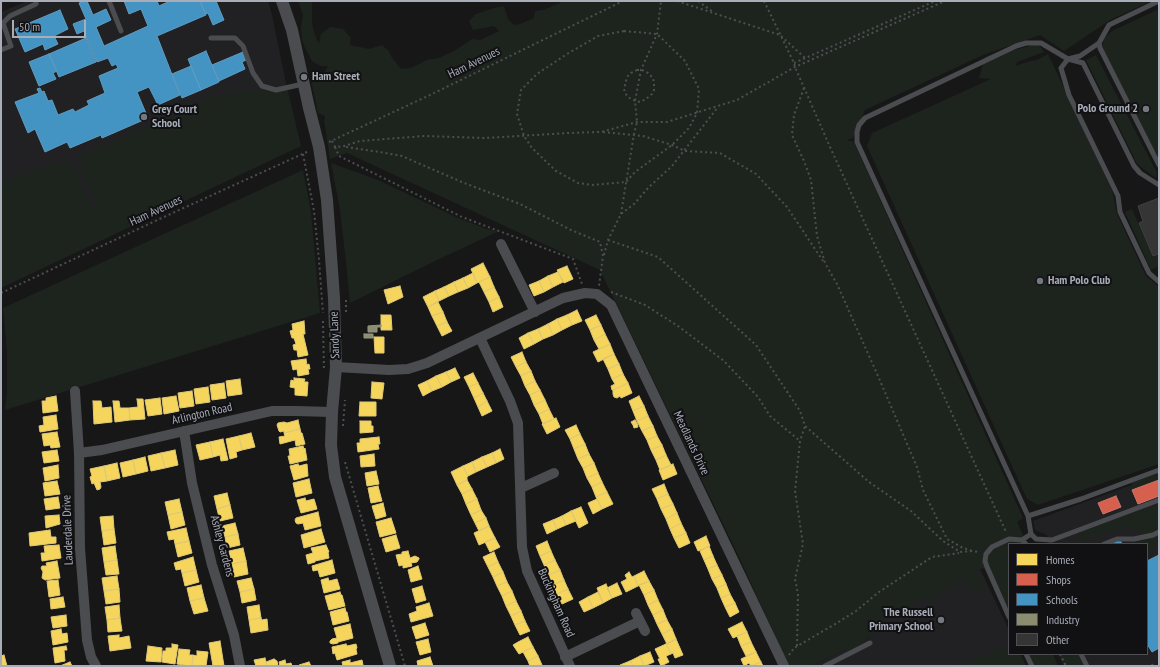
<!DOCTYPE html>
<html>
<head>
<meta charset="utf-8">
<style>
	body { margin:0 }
	#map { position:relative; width:1160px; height:667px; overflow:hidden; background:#171717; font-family:"PT Sans Narrow",sans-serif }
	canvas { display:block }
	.frame { position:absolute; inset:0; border:2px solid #a8adb8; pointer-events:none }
	.legend { position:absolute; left:1008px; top:543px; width:140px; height:112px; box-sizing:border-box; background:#111113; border:1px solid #4d4f55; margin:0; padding:5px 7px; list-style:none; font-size:12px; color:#a8adb8 }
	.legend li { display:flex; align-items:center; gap:8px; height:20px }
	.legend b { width:20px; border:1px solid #4d4f55 }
	.scale { position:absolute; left:12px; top:20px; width:74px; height:18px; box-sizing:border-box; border:2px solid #a8adb8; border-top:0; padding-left:5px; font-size:12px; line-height:14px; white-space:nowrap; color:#a8adb8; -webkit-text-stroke:3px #111113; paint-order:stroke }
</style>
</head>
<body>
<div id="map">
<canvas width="1160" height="667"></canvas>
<div class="frame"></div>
<ul class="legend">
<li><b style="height:11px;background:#f6d55c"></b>Homes</li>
<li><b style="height:11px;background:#d6604d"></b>Shops</li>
<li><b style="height:11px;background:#4393c3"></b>Schools</li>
<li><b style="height:11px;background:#8c8c6e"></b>Industry</li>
<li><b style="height:11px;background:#353536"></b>Other</li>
</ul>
<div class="scale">50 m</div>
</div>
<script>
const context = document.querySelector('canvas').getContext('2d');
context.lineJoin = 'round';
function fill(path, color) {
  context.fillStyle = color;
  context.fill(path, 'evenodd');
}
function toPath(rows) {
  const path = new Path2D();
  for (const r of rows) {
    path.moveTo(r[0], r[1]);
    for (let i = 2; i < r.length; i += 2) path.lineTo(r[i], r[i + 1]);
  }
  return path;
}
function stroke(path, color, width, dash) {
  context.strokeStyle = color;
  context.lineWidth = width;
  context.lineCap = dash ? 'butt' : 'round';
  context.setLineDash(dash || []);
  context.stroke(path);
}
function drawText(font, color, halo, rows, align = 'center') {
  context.font = font + ' "PT Sans Narrow",sans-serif';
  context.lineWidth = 4;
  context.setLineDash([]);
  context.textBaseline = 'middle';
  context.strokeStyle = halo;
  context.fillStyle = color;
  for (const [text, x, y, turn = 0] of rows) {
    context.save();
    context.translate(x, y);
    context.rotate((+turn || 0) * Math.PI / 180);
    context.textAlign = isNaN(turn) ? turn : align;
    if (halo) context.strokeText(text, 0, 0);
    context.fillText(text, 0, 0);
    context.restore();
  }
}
const built = toPath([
	[27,1,268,1,272,15,286,83,279,86,1,281,1,12],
	[1159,475,1159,666,1090,666,1084,654,1147,654,1147,544,1048,544,1047,535,1035,530,1033,521],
	[980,569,1009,630,1009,654,1020,654,1026,666,811,666,870,638,884,610]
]);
const green = toPath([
	[298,1,311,1,312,3,312,24,316,38,319,43,321,34,330,27,343,29,351,38,350,45,369,49,382,45,388,50,392,58,401,69,411,68,427,60,439,58,454,51,472,39,480,40,499,31,494,26,473,30,469,21,476,14,494,8,504,6,508,19,514,25,520,24,534,18,535,11,543,10,560,3,561,1,1151,1,1110,20,1064,51,1040,35,983,55,865,110,853,138,847,140,854,142,1023,518,1017,522,1027,544,1009,544,1009,623,984,568,980,569,976,571,987,589,974,593,965,580,942,590,939,598,924,599,888,617,876,634,849,650,847,649,811,666,789,666,739,557,600,270,347,153,330,159,324,120,325,119,325,116,318,113,312,84,315,76,323,75,328,66,320,66,312,61,305,48,302,40,301,27,303,15],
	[1159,9,1159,160,1103,51,1102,46,1104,39,1107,35,1114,30],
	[1038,44,1044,52,1017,62,1016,66,1027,62,1037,60,1048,54,1112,190,1117,214,1146,276,1158,286,1159,288,1159,464,1038,505,1027,499,867,146,872,133,991,79,979,78,985,57,1003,50,1018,49],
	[1096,55,1157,173,1156,178,1137,164,1086,60],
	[286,83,301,146,1,288,1,178,3,183,34,170,71,160,91,208,95,207,97,206,77,157,205,102,204,99],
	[331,163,378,180,458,218,487,229,499,231,433,262,350,303,346,263,340,210],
	[303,170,311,212,320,313,5,410,7,392,7,352,3,308],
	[1132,209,1153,257,1158,255,1159,258,1159,266,1151,270,1125,212],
	[1159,468,1159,482,1142,488,1130,488,1135,477],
	[1159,505,1159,543,1147,551,1147,544,1136,544,1141,533,1133,527,1108,533,1079,543,1080,532,1115,519],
	[1009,646,1009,654,1020,654,1026,666,956,666],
	[1023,654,1053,654,1058,666,1029,666],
	[1058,654,1081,654,1087,666,1064,666]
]);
const homes = toPath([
	[483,263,490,277,477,283,471,269,483,263],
	[567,266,573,279,564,283,557,270,567,266],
	[558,272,563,282,553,287,548,276,558,272],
	[473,273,477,283,468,288,463,278,473,273],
	[548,276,553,287,544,292,539,281,548,276],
	[490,277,494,287,484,292,479,282,490,277],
	[463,278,468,288,458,292,454,282,463,278],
	[539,281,544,292,534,296,529,285,539,281],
	[454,282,458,292,449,296,444,287,454,282],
	[400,286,403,297,388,304,384,290,400,286],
	[444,287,449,296,439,301,435,291,444,287],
	[494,287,499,297,489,302,484,292,494,287],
	[435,291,439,301,428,307,423,297,435,291],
	[499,297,503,307,493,312,489,302,499,297],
	[438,302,443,312,432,316,428,307,438,302],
	[577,310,582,321,572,325,567,315,577,310],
	[443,312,447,322,437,326,432,316,443,312],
	[381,315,391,315,392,330,381,330,381,315],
	[567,315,572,325,562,330,557,319,567,315],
	[596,315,601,325,590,330,585,320,596,315],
	[557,319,562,330,553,335,548,324,557,319],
	[304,321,305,334,303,334,308,355,298,357,297,350,294,350,293,345,296,344,294,338,292,338,290,331,293,330,292,324,304,321],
	[447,322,452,331,442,336,437,326,447,322],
	[548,324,553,335,543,339,538,329,548,324],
	[601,325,605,334,594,340,590,330,601,325],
	[538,329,543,339,534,344,528,333,538,329],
	[528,333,534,344,524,349,519,338,528,333],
	[605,334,610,344,599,349,594,340,605,334],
	[374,337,384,337,384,353,375,353,374,337],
	[610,344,614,354,598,362,593,352,610,344],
	[522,352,526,362,516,367,511,357,522,352],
	[614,354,619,364,608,369,603,359,614,354],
	[306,359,307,365,309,364,310,369,308,369,309,374,298,376,297,369,293,370,291,361,306,359],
	[526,362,531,371,521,376,516,367,526,362],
	[619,364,623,374,612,379,608,369,619,364],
	[455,368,460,378,451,382,446,372,455,368],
	[531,371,535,381,525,386,521,376,531,371],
	[446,372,451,382,442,387,436,376,446,372],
	[473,373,478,383,469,387,464,377,473,373],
	[623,374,628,383,613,390,612,390,611,386,615,384,612,379,623,374],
	[436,376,442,387,432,391,427,381,436,376],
	[294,378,305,379,304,382,308,382,307,396,295,395,295,388,290,387,291,380,294,381,294,378],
	[240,379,242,394,228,396,226,381,240,379],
	[427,381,432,391,423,396,418,385,427,381],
	[535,381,540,390,530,395,525,386,535,381],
	[372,382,384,383,382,399,371,398,372,382],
	[224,383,226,398,212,400,210,385,224,383],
	[478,383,483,393,474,398,469,387,478,383],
	[628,383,632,393,621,398,620,396,617,398,614,397,613,394,613,390,628,383],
	[208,387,210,402,196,404,194,389,208,387],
	[540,390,545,400,534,405,530,395,540,390],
	[192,391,194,406,180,408,178,393,192,391],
	[483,393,487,401,478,407,474,398,483,393],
	[56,396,58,411,43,413,42,401,46,401,46,398,56,396],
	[176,396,179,411,164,414,162,398,176,396],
	[639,396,644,406,633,411,629,401,639,396],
	[160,398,162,414,148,416,145,400,160,398],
	[137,399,143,399,145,419,130,420,129,408,138,407,137,399],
	[545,400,549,409,539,414,534,405,545,400],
	[93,401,101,401,102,408,111,407,112,422,94,424,93,401],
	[113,401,119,401,120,408,129,408,130,420,115,422,113,401],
	[487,401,492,411,482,416,478,407,487,401],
	[360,402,376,402,376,416,359,416,360,402],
	[644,406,648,416,637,421,633,411,644,406],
	[549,409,554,419,543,424,539,414,549,409],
	[56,415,58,429,40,432,39,426,44,425,43,417,56,415],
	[648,416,653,426,642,431,637,421,648,416],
	[556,418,560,427,547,434,542,424,556,418],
	[298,420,300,429,284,433,284,431,280,432,279,431,277,425,278,423,284,422,287,423,298,420],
	[635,420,637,423,633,425,631,422,635,420],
	[360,421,371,421,371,426,373,426,373,432,360,433,360,421],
	[637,423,638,427,634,428,633,425,637,423],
	[576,425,580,434,570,439,565,430,576,425],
	[653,426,657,436,647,440,642,431,653,426],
	[300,429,301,433,302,433,305,444,296,446,295,440,280,444,279,437,285,436,284,433,300,429],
	[57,432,60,447,51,448,50,445,44,446,42,434,57,432],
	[251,433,255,447,242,450,239,436,251,433],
	[580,434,585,444,574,449,570,439,580,434],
	[239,436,242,450,236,452,237,457,230,459,226,439,239,436],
	[657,436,662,445,651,450,647,440,657,436],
	[379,437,380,444,378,444,379,449,358,452,357,443,360,443,360,439,379,437],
	[223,439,228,460,221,461,220,455,213,457,210,442,223,439],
	[210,442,213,457,200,460,196,445,210,442],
	[585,444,589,454,578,459,574,449,585,444],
	[662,445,666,455,656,460,651,450,662,445],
	[303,446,304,449,305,448,307,460,290,464,288,456,290,456,289,449,303,446],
	[500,449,504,459,496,463,492,453,500,449],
	[57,450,59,461,44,463,42,452,57,450],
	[175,450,178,465,165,468,161,453,175,450],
	[161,453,165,468,151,471,148,456,161,453],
	[492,453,496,463,487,467,482,457,492,453],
	[374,454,375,466,361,467,360,456,374,454],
	[589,454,594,463,583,468,578,459,589,454],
	[666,455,671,465,660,470,656,460,666,455],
	[145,457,148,471,136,474,133,460,145,457],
	[482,457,487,467,476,472,472,462,482,457],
	[133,460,136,474,123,477,120,463,133,460],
	[472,462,476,472,468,476,463,466,472,462],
	[117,463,120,478,107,481,104,466,117,463],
	[594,463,598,473,587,478,583,468,594,463],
	[298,464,299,466,307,464,308,476,294,480,290,466,298,464],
	[673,464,677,474,663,480,659,470,673,464],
	[58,465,59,478,45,481,43,468,58,465],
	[104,466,107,481,100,482,101,487,100,489,97,490,94,483,92,484,90,477,92,476,90,469,104,466],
	[463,466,468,476,467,477,467,480,457,485,451,472,463,466],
	[376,471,379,484,367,486,365,473,376,471],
	[598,473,602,482,592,487,587,478,598,473],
	[309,479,312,493,296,497,293,483,309,479],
	[467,480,472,489,462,494,457,485,467,480],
	[57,481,60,494,45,496,43,483,57,481],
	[602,482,607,492,596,497,592,487,602,482],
	[664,484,668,494,657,499,652,489,664,484],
	[378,486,382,501,371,503,368,488,378,486],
	[472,489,477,499,466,504,462,494,472,489],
	[607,492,613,504,602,509,596,497,607,492],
	[227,493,230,505,217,509,214,496,227,493],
	[668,494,673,504,661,509,657,499,668,494],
	[58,497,60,508,46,510,44,499,58,497],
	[305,498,306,501,314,499,317,509,301,513,297,500,305,498],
	[179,499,182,512,168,515,165,502,179,499],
	[477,499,481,510,471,515,466,504,477,499],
	[597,499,602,509,593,514,588,503,597,499],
	[383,503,386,516,376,519,372,506,383,503],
	[673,504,677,513,666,519,661,509,673,504],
	[230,505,233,518,220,521,217,509,230,505],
	[581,507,588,523,579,528,571,511,581,507],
	[481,510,486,518,475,523,471,515,481,510],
	[571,511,576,521,566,525,562,516,571,511],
	[182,512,185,525,171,529,168,515,182,512],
	[318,512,321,526,305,530,303,523,298,524,296,523,295,520,296,518,318,512],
	[677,513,681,523,670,529,666,519,677,513],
	[59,515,60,524,46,528,45,516,59,515],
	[113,516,114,529,102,531,100,517,113,516],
	[562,516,566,525,557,529,553,520,562,516],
	[391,518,396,533,380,537,376,522,391,518],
	[486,518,489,526,479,531,475,523,486,518],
	[553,520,557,529,547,534,543,524,553,520],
	[235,523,238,534,225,537,222,526,235,523],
	[681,523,686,533,674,538,670,529,681,523],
	[489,526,495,538,479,545,474,533,489,526],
	[186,528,189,541,175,544,174,539,169,540,167,532,186,528],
	[114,529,116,543,104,545,102,531,114,529],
	[321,529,325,542,304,548,301,535,321,529],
	[50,530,51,537,56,537,56,543,30,546,29,533,50,530],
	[686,533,690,543,679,548,674,538,686,533],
	[238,534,240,545,227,548,225,537,238,534],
	[396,535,400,548,386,552,382,539,396,535],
	[706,536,710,546,698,551,694,542,706,536],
	[495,538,500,547,490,552,485,542,495,538],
	[189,541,192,553,178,557,175,544,189,541],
	[547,541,551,551,540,556,536,546,547,541],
	[59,545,61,558,42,561,41,553,45,553,44,546,59,545],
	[326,545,329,552,328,552,329,558,315,561,315,562,308,564,306,555,313,553,311,548,326,545],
	[115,546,117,560,104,562,102,548,115,546],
	[709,546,713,556,704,560,700,551,709,546],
	[243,548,246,561,232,564,229,551,243,548],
	[408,551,410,558,415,556,419,558,419,559,417,562,411,563,412,566,403,568,403,565,399,566,396,555,402,554,402,552,408,551],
	[551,551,555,560,544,565,540,556,551,551],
	[494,552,498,562,488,567,483,557,494,552],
	[713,556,717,565,708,569,704,560,713,556],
	[193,557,196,570,182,573,181,569,176,570,174,563,193,557],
	[117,560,119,574,106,575,104,562,117,560],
	[332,560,335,573,320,577,318,570,313,571,312,566,332,560],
	[555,560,560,570,549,575,544,565,555,560],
	[57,561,60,578,45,580,42,578,43,572,41,568,42,566,47,566,46,563,57,561],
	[246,561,248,574,234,577,232,564,246,561],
	[498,562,503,572,493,577,488,567,498,562],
	[717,565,722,575,712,579,708,569,717,565],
	[418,566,422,579,411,582,408,570,418,566],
	[196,570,199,582,185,586,182,573,196,570],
	[560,570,564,580,553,585,549,575,560,570],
	[644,571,649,581,638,586,634,576,644,571],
	[503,572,507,582,497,586,493,577,503,572],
	[629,572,632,577,634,576,638,586,626,592,621,582,627,579,625,575,629,572],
	[722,575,726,584,717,588,712,579,722,575],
	[117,576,119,589,104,591,102,578,117,576],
	[251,578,254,589,240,592,237,581,251,578],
	[328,578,329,581,337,579,340,589,324,593,321,580,328,578],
	[58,580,60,595,49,597,47,581,58,580],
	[564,580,568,589,557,594,553,585,564,580],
	[649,581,654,590,644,595,639,585,649,581],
	[507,582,512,591,502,596,497,586,507,582],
	[617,583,622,594,612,598,607,588,617,583],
	[606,584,612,598,603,603,597,588,606,584],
	[726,584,730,594,721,598,717,588,726,584],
	[201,585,204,598,190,601,187,588,201,585],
	[422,586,426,600,416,603,412,589,422,586],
	[119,589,120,602,106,604,104,591,119,589],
	[254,589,256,600,242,603,240,592,254,589],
	[568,589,573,599,562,604,557,594,568,589],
	[654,590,658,600,648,605,644,595,654,590],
	[512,591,516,601,506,606,502,596,512,591],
	[340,592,341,595,342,595,345,606,329,610,325,596,340,592],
	[598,592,603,603,593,608,588,597,598,592],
	[730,594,735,603,725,607,721,598,730,594],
	[63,597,65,607,51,609,50,599,63,597],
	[588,597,593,608,584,612,579,602,588,597],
	[204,598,208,611,194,614,190,601,204,598],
	[658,600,663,610,653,615,648,605,658,600],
	[516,601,521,611,511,616,506,606,516,601],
	[429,603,433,616,411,622,409,614,417,611,416,607,429,603],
	[735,603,739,612,730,617,725,607,735,603],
	[119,605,120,618,107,620,105,607,119,605],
	[259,605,261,618,249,620,247,607,259,605],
	[345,608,346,612,347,612,349,621,333,625,330,612,345,608],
	[663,610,667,620,657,624,653,615,663,610],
	[521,611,525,621,515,625,511,616,521,611],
	[66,615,67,626,53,628,51,617,66,615],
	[120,618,122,631,108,632,107,620,120,618],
	[261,618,262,620,267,619,268,630,251,633,249,620,261,618],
	[667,620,672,629,662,634,657,624,667,620],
	[525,621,530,631,520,635,515,625,525,621],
	[742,622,747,632,733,638,728,629,742,622],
	[425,623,429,635,416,639,412,627,425,623],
	[350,624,353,638,338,642,338,643,333,644,330,643,330,641,332,639,337,638,334,628,350,624],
	[61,629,62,634,67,633,68,642,53,645,51,631,61,629],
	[672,629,676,639,667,644,662,634,672,629],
	[747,632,751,642,741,646,737,636,747,632],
	[119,635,119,638,129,636,131,648,110,651,108,636,119,635],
	[528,637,533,647,519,654,513,645,518,642,528,637],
	[428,639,431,652,420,655,416,642,428,639],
	[676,639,683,655,675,658,673,653,671,654,666,644,676,639],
	[220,641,224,666,213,666,209,643,220,641],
	[751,642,756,652,746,656,741,646,751,642],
	[172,644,178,645,175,664,162,662,163,651,166,651,166,648,172,648,172,644],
	[346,644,347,646,356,644,357,648,356,649,357,654,337,660,335,653,333,654,332,647,346,644],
	[666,644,671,654,666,656,669,662,661,666,658,659,660,659,655,649,666,644],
	[66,646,67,650,64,650,65,661,55,663,53,648,66,646],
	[148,646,162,648,161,662,146,661,148,646],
	[533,647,538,656,528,661,523,652,533,647],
	[179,649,190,650,189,655,193,655,192,666,177,664,179,649],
	[197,651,208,652,206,666,192,666,193,655,197,656,197,651],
	[650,652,654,662,644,666,640,656,650,652],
	[756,652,761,662,751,666,749,663,744,666,741,659,756,652],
	[4,655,7,666,1,666,1,656,4,655],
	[538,656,542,665,530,666,528,661,538,656],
	[640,656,644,666,633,666,630,661,640,656],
	[430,657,433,666,418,666,417,661,430,657],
	[265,658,267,666,256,666,254,660,265,658],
	[274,659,277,661,278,666,267,666,266,662,274,659],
	[285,660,286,664,291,663,292,666,280,666,279,662,285,660],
	[350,660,350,663,362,660,363,665,362,666,343,666,342,662,350,660],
	[630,661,633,666,621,666,620,665,630,661],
	[70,662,72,666,60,666,70,662],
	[309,662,311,666,299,666,299,665,309,662],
	[761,662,763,666,751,666,761,662]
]);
const shops = toPath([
	[1159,480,1159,496,1138,504,1132,490,1159,480],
	[1116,496,1121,507,1103,514,1098,503,1116,496]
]);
const schools = toPath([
	[85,1,87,1,93,15,106,9,111,20,96,27,104,46,148,26,141,9,129,14,124,1,157,1,159,6,170,1,200,1,206,15,157,36,180,95,158,105,149,87,137,92,148,118,102,138,101,135,70,148,67,142,45,152,35,129,28,133,15,102,39,93,37,89,40,88,42,92,44,91,48,101,52,100,58,115,73,109,75,112,89,105,87,101,105,93,99,76,118,68,116,64,112,66,108,58,97,62,84,31,77,34,73,24,86,19,79,3,85,1],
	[200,1,216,1,224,20,213,25,208,13,206,14,200,1],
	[60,10,68,29,54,36,58,44,45,50,43,44,25,52,15,29,60,10],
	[86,38,96,62,59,77,49,54,86,38],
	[206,51,219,82,201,90,188,59,206,51],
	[243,52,246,60,242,62,245,69,219,81,212,65,243,52],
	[49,54,57,71,53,73,56,79,39,86,29,62,49,54],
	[191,66,201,90,182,98,172,74,191,66],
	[1120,540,1122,544,1112,544,1120,540],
	[1159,555,1159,648,1152,652,1147,644,1147,561,1159,555]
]);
const industry = toPath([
	[381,325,381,327,377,327,377,332,368,332,368,326,381,325],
	[364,334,373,334,373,338,364,338,364,334]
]);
const building = toPath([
	[1159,198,1159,254,1153,256,1139,223,1143,221,1138,206,1159,198]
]);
const path = toPath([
	[677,1,780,35,805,58],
	[698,1,713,12],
	[764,1,794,63,795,67,830,147,1006,532],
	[624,31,657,34,685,61,699,89,697,113,689,128,672,145,635,172,626,182,592,185,578,183,556,171,532,148,524,136,517,114,521,90,537,74,567,54,598,36,624,31],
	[794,63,935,1],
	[637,70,642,70,648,73,653,78,654,83,654,90,652,94,646,99,640,102,635,101,628,97,625,93,624,89,627,77,631,73,637,70],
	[804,88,794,115,792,135,804,161,811,180,817,236,825,263,837,284,878,376,917,467,923,490,947,539,961,547,972,551],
	[603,132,643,136,672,145,685,151,720,153,756,174,787,207,823,261],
	[332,141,335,147,344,146,360,141,424,136,485,138,569,133,601,132,637,122,667,122,737,100,795,67,945,1],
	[329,142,430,95,623,1],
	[335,147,339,156,462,217,573,259,582,284],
	[346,147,380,152,402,156,464,183,520,204,571,230,600,242,603,256,599,286],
	[303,154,314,211,319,260,323,313],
	[621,214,634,134,637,122,635,101,641,70,657,34,661,1],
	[608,240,658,257,756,345,800,411,805,426,869,482,911,511,943,541,960,552,972,551,979,552],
	[604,255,608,240,621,214,634,204,649,187,672,166,718,107],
	[611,292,645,305,678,326,724,361,758,397,770,416,800,441],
	[1,293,166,216,309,151],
	[346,300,346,312],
	[323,321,324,371],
	[343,426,345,400],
	[345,462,405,666],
	[797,646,798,594,795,579,803,544,795,491,800,441,805,426],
	[1060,654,1066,666],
	[789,655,794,648,837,623,856,611,879,592,932,557,959,553],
	[1152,664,1153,666]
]);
const service = toPath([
	[109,1,121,31],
	[211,38,235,38,243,46,253,73,262,86,276,90,303,84],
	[1099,43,1100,48,1159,165],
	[1,50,11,46,3,23,10,16,36,4,36,1],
	[1159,185,1140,173,1134,166,1083,63,1068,59,1061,68,1069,95,1118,196,1120,212,1149,273,1159,282],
	[1028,516,857,142,857,132,859,125,865,118,1016,46,1026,43,1041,43,1068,59,1080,56,1099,43,1109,25,1159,1],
	[1031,534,1036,539,1052,540,1159,500],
	[1022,540,1031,534,1028,516,1081,499,1159,470],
	[1104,544,1117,539,1134,539,1153,535,1159,532],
	[1009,617,987,567,985,561,986,554,992,547,1009,539,1022,540,1026,544],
	[1026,654,1032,666],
	[1081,654,1087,666],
	[825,666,870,643]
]);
const minor = toPath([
	[501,244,535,312],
	[480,338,510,401,518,423,522,547,527,571,570,666],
	[336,367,389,370,408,369,427,363,563,298,585,293,597,294,611,305,784,666],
	[75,391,79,453,80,548,87,640,91,657,96,666],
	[184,431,192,483,212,565,234,635,240,666],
	[79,453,102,450,272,411,295,411,332,412],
	[521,488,554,473],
	[636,613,645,631],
	[565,657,640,621]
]);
const tertiary = toPath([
	[282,1,292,30,309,108,319,147,327,200,334,298,336,367,332,412,331,445,335,477,390,666]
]);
const markers = [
	[304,77,4,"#757880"],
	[1146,109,4,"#757880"],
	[144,117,4,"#757880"],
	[1040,281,4,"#757880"],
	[941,620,4,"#757880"]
];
const streetNames = [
	["Ham Avenues",474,63,-26],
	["Ham Avenues",156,211,-25],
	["Sandy Lane",335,335,-92],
	["Arlington Road",202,414,-13],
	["Meadlands Drive",691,443,65],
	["Lauderdale Drive",68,530,-92],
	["Ashley Gardens",222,546,75],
	["Buckingham Road",556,603,66]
];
const poiNames = [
	["Ham Street",312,77],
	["Polo Ground 2",1138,109,"right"],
	["Grey Court",152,110],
	["School",152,124],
	["Ham Polo Club",1048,281],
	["The Russell",933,613,"right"],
	["Primary School",933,627,"right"]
];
fill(built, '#212123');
fill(green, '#1d241e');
fill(homes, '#f6d55c');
stroke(homes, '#dfc978', 1);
fill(shops, '#d6604d');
stroke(shops, '#c8776d', 1);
fill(schools, '#4393c3');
stroke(schools, '#619bc0', 1);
fill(industry, '#8c8c6e');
stroke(industry, '#949684', 1);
fill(building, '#353536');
stroke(building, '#3f4043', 1);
stroke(path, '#4d4e52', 2, [2, 3]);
stroke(service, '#4b4c50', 5);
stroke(minor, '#4b4c50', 10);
stroke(tertiary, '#4b4c50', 12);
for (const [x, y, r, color] of markers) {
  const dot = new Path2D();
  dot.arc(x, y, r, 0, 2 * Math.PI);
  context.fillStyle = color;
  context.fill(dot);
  stroke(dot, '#111113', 1.5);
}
drawText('12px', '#a8adb8', '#111113', streetNames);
drawText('bold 12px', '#a8adb8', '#111113', poiNames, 'left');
</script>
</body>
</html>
